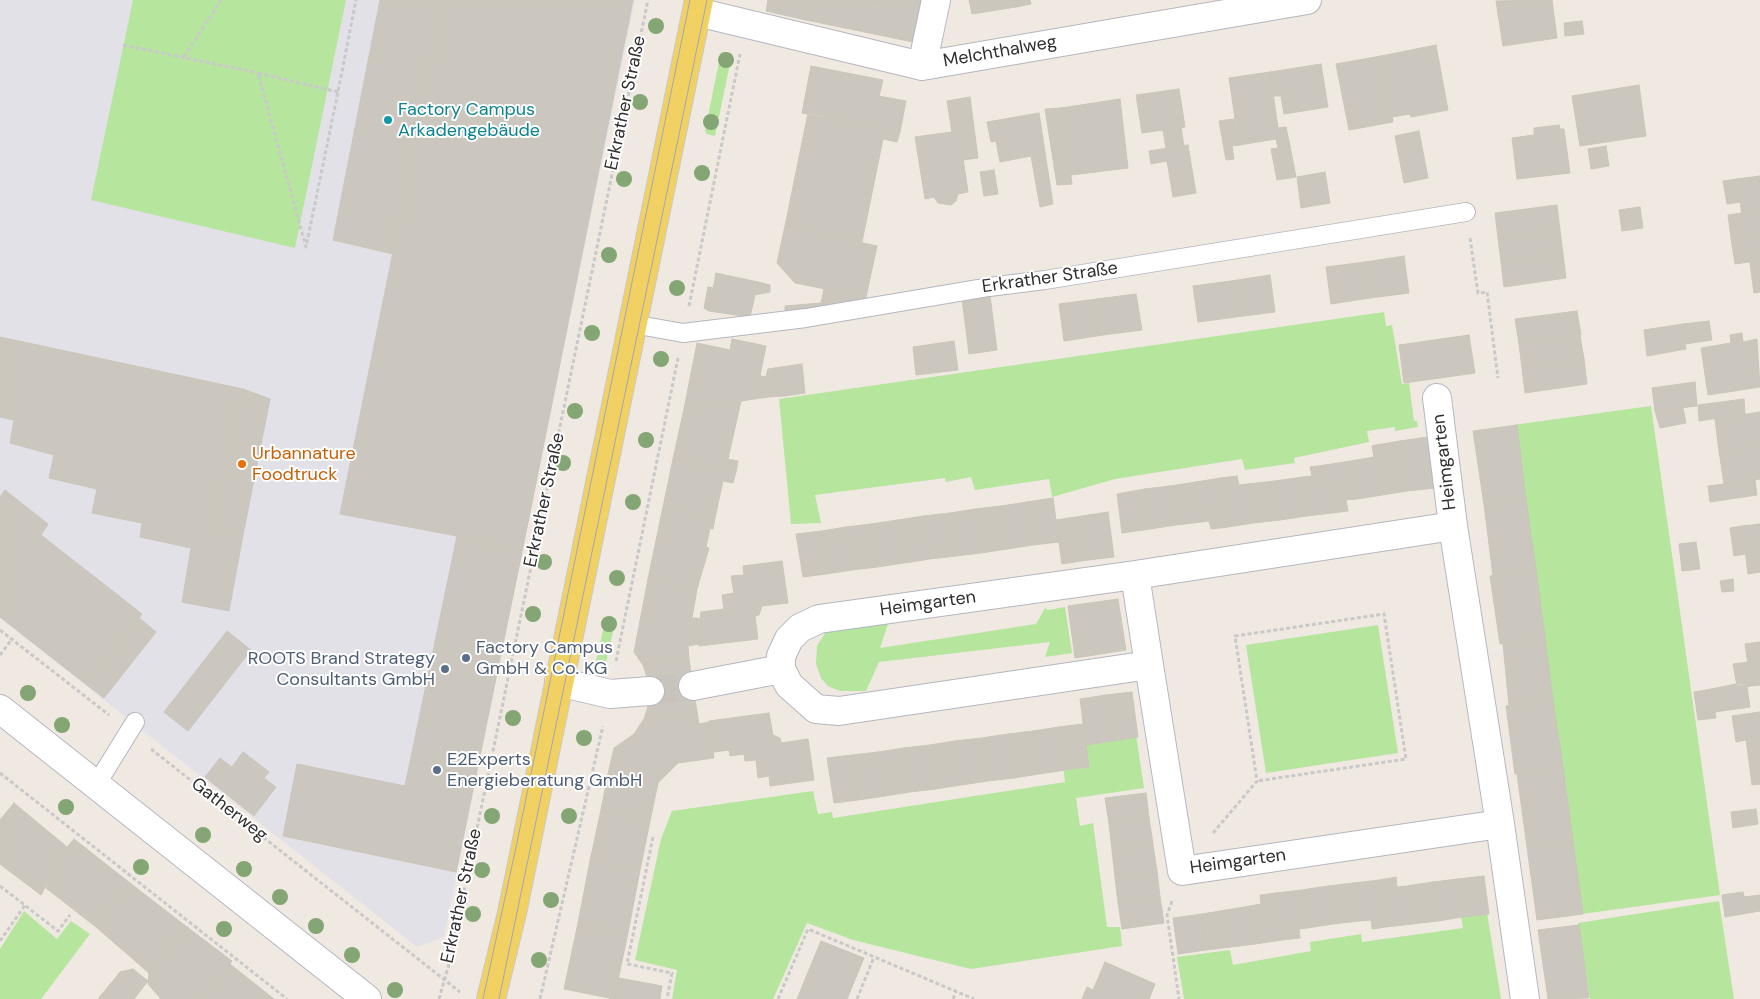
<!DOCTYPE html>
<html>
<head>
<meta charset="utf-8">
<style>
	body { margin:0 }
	canvas { display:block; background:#efe9e1 }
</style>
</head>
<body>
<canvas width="1760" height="999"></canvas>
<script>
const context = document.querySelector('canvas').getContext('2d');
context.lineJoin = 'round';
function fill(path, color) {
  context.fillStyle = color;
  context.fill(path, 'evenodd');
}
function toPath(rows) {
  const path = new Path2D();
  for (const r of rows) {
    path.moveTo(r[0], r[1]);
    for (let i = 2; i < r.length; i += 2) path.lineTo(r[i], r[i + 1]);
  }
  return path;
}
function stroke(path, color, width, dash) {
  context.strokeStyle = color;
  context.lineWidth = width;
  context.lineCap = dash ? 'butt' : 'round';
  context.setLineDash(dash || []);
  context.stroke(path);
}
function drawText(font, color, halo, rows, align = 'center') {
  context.font = font + ' "DM Sans",sans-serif';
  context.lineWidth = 4;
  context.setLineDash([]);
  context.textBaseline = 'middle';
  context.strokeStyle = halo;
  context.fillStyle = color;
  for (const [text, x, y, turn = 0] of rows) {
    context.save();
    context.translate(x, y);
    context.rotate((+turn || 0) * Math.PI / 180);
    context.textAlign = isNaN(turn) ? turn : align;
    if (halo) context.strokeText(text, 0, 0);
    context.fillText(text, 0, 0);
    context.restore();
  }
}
const industrial = toPath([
	[0,0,635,0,444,937,417,947,0,618]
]);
const green = toPath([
	[133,0,346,0,295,248,91,200],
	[721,52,732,54,715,136,707,134,705,131],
	[1384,312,1386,326,1392,325,1402,384,1409,383,1414,421,1417,421,1418,427,1395,431,1395,427,1367,431,1369,442,1294,458,1295,463,1245,470,1242,459,1115,479,1052,497,1049,479,975,490,971,477,946,482,945,478,815,495,821,523,791,524,779,399],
	[1651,406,1720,895,1582,914,1513,425],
	[1065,607,1072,653,1045,657,1050,642,879,662,866,691,840,691,828,686,821,678,816,664,817,646,825,633,839,628,889,621,880,648,1036,624,1045,608,1048,610],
	[606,617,616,619,606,663,596,661],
	[1378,625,1398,753,1266,773,1246,645],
	[1136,735,1144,788,1076,798,1080,826,1093,823,1107,927,1120,927,1122,946,971,969,853,940,807,923,773,999,672,999,677,970,635,960,661,839,672,811,813,791,818,814,832,812,833,818,1065,782,1063,766,1084,744],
	[1719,901,1734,999,1590,999,1578,923],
	[24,911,57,939,71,921,90,934,41,999,0,999,0,949],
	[1487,913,1501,999,1184,999,1177,957,1230,950,1233,965,1311,951,1310,942,1361,934,1362,942,1463,928,1461,917]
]);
const building = toPath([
	[380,0,444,0,393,254,333,240,380,0],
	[444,0,633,0,522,552,482,544,482,542,457,536,340,514,444,0],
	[768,0,810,0,806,20,766,11,768,0],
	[810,0,872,0,925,11,918,43,806,20,810,0],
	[872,0,899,0,898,6,872,0],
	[899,0,927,0,925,11,898,6,899,0],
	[969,0,1015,0,1016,7,972,14,969,0],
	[1015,0,1030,0,1031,4,1016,7,1015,0],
	[1552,0,1557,38,1503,46,1496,1,1552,0],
	[1582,21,1584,34,1565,36,1564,23,1582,21],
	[1436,45,1448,110,1411,117,1410,114,1392,117,1381,56,1436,45],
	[1381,56,1393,122,1349,130,1336,64,1381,56],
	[1321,64,1328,107,1284,114,1277,71,1321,64],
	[811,66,883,80,879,96,906,101,900,132,802,113,811,66],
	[1277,71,1281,96,1273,96,1270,72,1277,71],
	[1270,72,1278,128,1286,127,1290,146,1278,148,1276,139,1239,145,1229,78,1270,72],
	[1639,85,1646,136,1580,146,1572,96,1639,85],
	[1179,89,1185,127,1142,133,1136,95,1179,89],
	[970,97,978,158,963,160,959,131,952,132,947,101,970,97],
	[1120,99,1128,168,1071,175,1061,108,1120,99],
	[1061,108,1072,184,1057,185,1045,109,1061,108],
	[808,113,900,132,897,142,883,139,862,242,785,226,808,113],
	[1039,113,1053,204,1040,207,1031,156,1000,162,996,141,991,142,987,122,1039,113],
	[1234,119,1239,145,1232,146,1234,159,1226,160,1219,121,1234,119],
	[1559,125,1560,129,1564,129,1570,173,1517,179,1512,138,1534,135,1534,128,1559,125],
	[1181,127,1184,146,1166,148,1163,130,1181,127],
	[959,131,968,192,958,194,956,201,951,205,938,203,934,197,925,199,915,137,959,131],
	[1419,131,1428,178,1404,183,1395,136,1419,131],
	[1188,145,1196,193,1173,197,1167,161,1151,164,1149,151,1188,145],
	[1290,146,1296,177,1277,180,1271,149,1290,146],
	[1606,146,1609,166,1591,169,1588,149,1606,146],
	[994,170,998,194,984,196,980,172,994,170],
	[1325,172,1330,203,1301,208,1297,177,1325,172],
	[1760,176,1760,213,1742,215,1737,179,1760,176],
	[1737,179,1741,202,1727,204,1723,181,1737,179],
	[1557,205,1560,230,1498,238,1495,213,1557,205],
	[1640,207,1643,228,1622,231,1619,210,1640,207],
	[1742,213,1742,215,1760,213,1760,234,1731,238,1728,215,1742,213],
	[785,226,877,246,866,297,795,283,777,263,785,226],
	[1560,230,1563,254,1501,262,1498,238,1560,230],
	[1760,234,1760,254,1749,256,1749,262,1735,264,1731,238,1760,234],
	[1563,254,1566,278,1504,287,1501,262,1563,254],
	[1760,254,1760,292,1754,293,1749,256,1760,254],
	[1404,256,1409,293,1370,298,1365,262,1404,256],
	[1365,262,1370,298,1331,304,1326,267,1365,262],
	[716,273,758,282,750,317,709,311,716,273],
	[1270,275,1275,312,1236,317,1231,281,1270,275],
	[1231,281,1236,317,1198,322,1193,286,1231,281],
	[758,282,770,285,770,292,754,295,758,282],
	[708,287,713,288,709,311,704,308,708,287],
	[824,289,866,297,864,306,785,314,785,306,821,303,824,289],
	[1136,294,1142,330,1103,335,1097,299,1136,294],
	[990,295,997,350,969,354,962,299,990,295],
	[1097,299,1103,335,1064,341,1059,304,1097,299],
	[1577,311,1581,335,1519,344,1515,319,1577,311],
	[1709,321,1712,340,1685,344,1683,324,1709,321],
	[1683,324,1686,349,1647,356,1644,330,1683,324],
	[1742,333,1743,342,1757,339,1760,387,1708,395,1701,348,1731,343,1730,335,1742,333],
	[1469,335,1475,373,1404,383,1399,345,1469,335],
	[1580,336,1584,359,1522,368,1519,344,1580,336],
	[0,337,243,389,213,528,243,535,229,611,182,602,191,548,140,537,142,523,92,513,97,489,49,478,54,455,10,443,14,420,0,417,0,337],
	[732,339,766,346,760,376,766,377,769,397,684,409,697,343,730,350,732,339],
	[954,341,958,370,916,375,913,347,954,341],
	[1584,359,1587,384,1525,393,1522,368,1584,359],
	[802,364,805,393,785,396,781,367,802,364],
	[781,367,785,396,769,397,766,377,768,369,781,367],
	[1695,382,1697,406,1655,411,1652,388,1695,382],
	[243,389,270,399,243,535,213,528,243,389],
	[1744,399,1745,414,1699,421,1698,405,1744,399],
	[741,401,728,459,738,461,736,472,673,459,684,409,741,401],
	[1683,408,1686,423,1660,428,1655,411,1683,408],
	[1760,412,1760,446,1719,451,1715,419,1760,412],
	[1517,425,1526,500,1484,505,1473,431,1517,425],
	[1428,437,1435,488,1407,491,1400,441,1428,437],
	[1400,441,1407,491,1382,495,1376,445,1400,441],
	[1376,445,1382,495,1357,499,1351,461,1374,457,1372,446,1376,445],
	[1760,446,1760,479,1724,484,1719,451,1760,446],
	[673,459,736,472,733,483,723,481,715,518,663,507,673,459],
	[1351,461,1357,499,1346,500,1348,511,1332,513,1325,465,1351,461],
	[1325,465,1332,513,1307,516,1302,477,1312,476,1310,467,1325,465],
	[1237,476,1239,485,1248,484,1253,523,1228,527,1221,478,1237,476],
	[1302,477,1307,516,1280,520,1275,481,1302,477],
	[1221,478,1228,527,1211,529,1209,521,1202,522,1196,482,1221,478],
	[1755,480,1757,495,1710,502,1708,486,1755,480],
	[1275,481,1280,520,1253,523,1248,484,1275,481],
	[1196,482,1202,522,1176,525,1170,486,1196,482],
	[1170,486,1176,525,1150,529,1145,489,1170,486],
	[1145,489,1150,529,1122,533,1117,494,1145,489],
	[5,490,48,524,41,535,142,614,87,685,0,617,0,497,5,490],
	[1053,498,1059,542,1033,545,1027,502,1053,498],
	[1526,500,1536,570,1493,576,1484,505,1526,500],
	[1027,502,1033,545,1007,549,1001,506,1027,502],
	[1001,506,1007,549,981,553,975,509,1001,506],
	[663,507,715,518,713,529,710,528,706,547,709,548,697,589,648,579,663,507],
	[975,509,981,553,956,556,950,513,975,509],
	[1108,512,1114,557,1088,560,1082,516,1108,512],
	[950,513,956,556,930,559,924,516,950,513],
	[924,516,930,559,904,563,898,520,924,516],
	[1082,516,1088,560,1062,564,1056,520,1082,516],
	[898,520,904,563,877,567,871,524,898,520],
	[871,524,877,567,852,570,846,527,871,524],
	[1760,524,1760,572,1748,574,1742,526,1760,524],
	[1742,526,1746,554,1734,556,1730,528,1742,526],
	[846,527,852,570,826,574,822,531,846,527],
	[822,531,826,574,803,577,796,534,822,531],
	[457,536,482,542,482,544,522,552,456,872,283,836,297,764,405,786,457,536],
	[1696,542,1700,569,1682,571,1679,544,1696,542],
	[782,561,788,603,762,606,759,615,755,616,758,639,699,646,697,618,700,619,701,612,724,609,722,595,734,593,731,576,744,575,743,566,782,561],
	[1536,570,1545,637,1500,644,1490,576,1536,570],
	[648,579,697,589,692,618,697,618,699,644,688,646,689,659,643,665,634,652,648,579],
	[1733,579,1734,591,1722,592,1720,581,1733,579],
	[1118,599,1126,650,1075,658,1068,606,1118,599],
	[139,618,156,632,104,698,87,685,139,618],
	[227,631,251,650,188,731,164,712,227,631],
	[1545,637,1553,701,1509,706,1503,644,1545,637],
	[1760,642,1760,685,1751,686,1745,644,1760,642],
	[689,659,697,712,644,719,649,703,649,683,643,665,689,659],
	[1748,662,1751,684,1737,686,1733,664,1748,662],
	[1736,684,1751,684,1751,686,1747,687,1750,707,1715,712,1711,689,1736,684],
	[1711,689,1716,718,1698,720,1694,692,1711,689],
	[1132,692,1138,737,1112,741,1106,695,1132,692],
	[1106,695,1112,741,1086,745,1080,699,1106,695],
	[1553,701,1563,767,1515,774,1506,706,1553,701],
	[697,712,699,724,709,722,714,758,678,763,658,783,608,774,614,748,634,734,644,719,697,712],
	[1760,712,1760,737,1736,742,1732,716,1760,712],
	[769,713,773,735,780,738,781,743,808,739,814,780,770,786,769,776,758,778,756,760,745,761,744,754,730,756,729,750,714,752,709,721,769,713],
	[1083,724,1089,767,1065,770,1059,727,1083,724],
	[1059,727,1065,770,1039,774,1033,731,1059,727],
	[1033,731,1039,774,1014,778,1008,734,1033,731],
	[1008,734,1014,778,988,781,982,738,1008,734],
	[1760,737,1760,784,1752,785,1746,739,1760,737],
	[982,738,988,781,961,785,955,741,982,738],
	[955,741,961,785,936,789,930,745,955,741],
	[930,745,936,789,910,792,904,748,930,745],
	[904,748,910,792,885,796,878,752,904,748],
	[243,752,269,772,264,778,276,787,254,816,205,777,220,758,232,767,243,752],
	[878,752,885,796,858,800,852,755,878,752],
	[852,755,858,800,834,803,827,758,852,755],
	[1563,767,1573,841,1527,847,1517,774,1563,767],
	[608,774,658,783,649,826,602,805,608,774],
	[1146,793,1149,818,1109,824,1105,798,1146,793],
	[14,803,67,847,41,895,0,864,0,820,14,803],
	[602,805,649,826,640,870,590,861,602,805],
	[1756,809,1758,824,1733,828,1731,812,1756,809],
	[1149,818,1153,844,1112,850,1109,824,1149,818],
	[74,839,130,883,96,927,46,888,67,847,74,839],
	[1573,841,1583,914,1537,920,1527,847,1573,841],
	[1153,845,1157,871,1115,877,1112,850,1153,845],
	[590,861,640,870,628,933,578,923,590,861],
	[1157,871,1160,897,1118,903,1115,877,1157,871],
	[1484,876,1489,914,1463,917,1458,879,1484,876],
	[1396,877,1397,887,1407,886,1412,924,1386,927,1380,880,1396,877],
	[1458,879,1463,917,1438,921,1433,882,1458,879],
	[1380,880,1386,927,1372,929,1371,920,1359,921,1354,883,1380,880],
	[1433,882,1438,921,1412,924,1407,886,1433,882],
	[130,883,187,927,149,973,96,927,130,883],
	[1354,883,1359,921,1333,924,1328,886,1354,883],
	[1328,886,1333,924,1307,928,1302,890,1328,886],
	[1302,890,1307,928,1299,929,1300,938,1282,940,1276,893,1302,890],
	[1743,892,1744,897,1760,895,1760,911,1725,917,1722,895,1743,892],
	[1276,893,1282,940,1255,944,1250,906,1261,904,1260,895,1276,893],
	[1160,897,1164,923,1122,929,1118,903,1160,897],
	[1250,906,1255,944,1231,947,1226,910,1250,906],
	[1226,910,1231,947,1206,950,1202,914,1226,910],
	[1202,914,1206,950,1178,954,1173,918,1202,914],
	[578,923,628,933,614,999,564,989,578,923],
	[1579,925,1589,998,1548,999,1538,930,1579,925],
	[187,927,232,961,204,999,161,999,148,984,149,973,187,927],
	[821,941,864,958,847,999,797,999,821,941],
	[1105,962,1155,984,1149,999,1082,999,1087,987,1093,990,1105,962],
	[230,964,274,999,204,999,230,964],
	[133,969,148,981,134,999,98,999,120,972,133,969],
	[619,978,662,986,660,999,609,999,614,999,619,978]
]);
const minorTunnel = toPath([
	[650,691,693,686]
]);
const path = toPath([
	[123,45,258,73],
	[184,57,221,0],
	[338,92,258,73,306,247,338,92,356,0],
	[1470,238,1478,293,1487,292,1498,378],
	[689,306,740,54],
	[0,630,109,715],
	[0,655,12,639],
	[616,661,678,358],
	[151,749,460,992],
	[0,773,287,999],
	[1213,833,1257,781,1235,636,1384,614,1406,759,1257,781],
	[653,837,627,964,672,973,667,999],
	[0,886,58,931,70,915],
	[1172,901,1167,915,1179,999],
	[0,941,25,905],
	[439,999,449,964,648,0],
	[540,999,603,726],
	[778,999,808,929,974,999],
	[857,999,874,957],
	[953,999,956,992]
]);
const service = toPath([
	[633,324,683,333,806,318,989,287,1045,280,1466,212],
	[96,785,135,722]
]);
const minor = toPath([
	[697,12,922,66,1307,0],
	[922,66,936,0],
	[1437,398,1453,526],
	[1135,575,1149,665],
	[781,669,781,656,789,639,800,628,819,619,1135,575,1453,526,1500,824],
	[559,682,610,694,650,691],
	[693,686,781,669,789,685,816,709,839,711,1149,665,1182,871,1500,824,1525,999],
	[0,709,367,999]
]);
const primary = toPath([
	[491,999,512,913,699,0]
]);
const tram = toPath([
	[483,999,515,852,690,0],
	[499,999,707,0]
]);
const trees = [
	[656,26],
	[726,60],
	[640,102],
	[711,122],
	[702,173],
	[624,179],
	[609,255],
	[677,288],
	[592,333],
	[661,359],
	[575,411],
	[646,440],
	[563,463],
	[633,502],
	[544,562],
	[617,578],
	[533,614],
	[609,624],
	[28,693],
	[513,718],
	[62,725],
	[584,738],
	[66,807],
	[492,816],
	[569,816],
	[203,835],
	[141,867],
	[244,869],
	[482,870],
	[280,897],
	[551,900],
	[473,914],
	[316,926],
	[224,929],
	[352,955],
	[539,960],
	[395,990]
];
const markers = [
	[388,120,5,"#0f9aa8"],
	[242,464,5,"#e8710a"],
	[466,658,5,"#5c6f8a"],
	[445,669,5,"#5c6f8a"],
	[437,770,5,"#5c6f8a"]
];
const streetNames = [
	["Melchthalweg",1000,52,-10],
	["Erkrather Straße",626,103,-78],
	["Erkrather Straße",1050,278,-8],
	["Heimgarten",1445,462,-97],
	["Erkrather Straße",545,500,-78],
	["Heimgarten",928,604,-8],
	["Gatherweg",229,810,38],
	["Heimgarten",1238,862,-8],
	["Erkrather Straße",462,896,-78]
];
const cultureNames = [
	["Factory Campus",398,110],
	["Arkadengebäude",398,131]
];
const foodNames = [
	["Urbannature",252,454],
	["Foodtruck",252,475]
];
const serviceNames = [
	["Factory Campus",476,648],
	["GmbH & Co. KG",476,669],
	["ROOTS Brand Strategy",435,659,"right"],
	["Consultants GmbH",435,680,"right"],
	["E2Experts",447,760],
	["Energieberatung GmbH",447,781]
];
fill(industrial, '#e3e1e8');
fill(green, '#b6e59e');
fill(building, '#cbc7bf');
stroke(building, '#cbc5ba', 1);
stroke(minorTunnel, '#c8c4bd', 28, [28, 14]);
stroke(service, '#b4b7c1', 20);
stroke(minor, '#b4b7c1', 30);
stroke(primary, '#c9c9c9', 30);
stroke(path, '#c9c9c9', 3, [4, 2.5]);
stroke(service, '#fff', 18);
stroke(minor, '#fff', 28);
stroke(primary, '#f2d163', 28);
stroke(tram, '#a3a6b8', 1);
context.fillStyle = '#84a574';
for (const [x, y] of trees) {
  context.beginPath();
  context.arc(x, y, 8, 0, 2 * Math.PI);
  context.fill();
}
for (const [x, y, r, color] of markers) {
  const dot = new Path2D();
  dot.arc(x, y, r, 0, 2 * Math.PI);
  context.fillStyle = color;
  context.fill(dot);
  stroke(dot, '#fff', 2);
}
drawText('18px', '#2e2e2e', '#fff', streetNames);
drawText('18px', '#0d838f', '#fff', cultureNames, 'left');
drawText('18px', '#c56008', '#fff', foodNames, 'left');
drawText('18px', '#4e5e75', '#fff', serviceNames, 'left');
</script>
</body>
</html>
